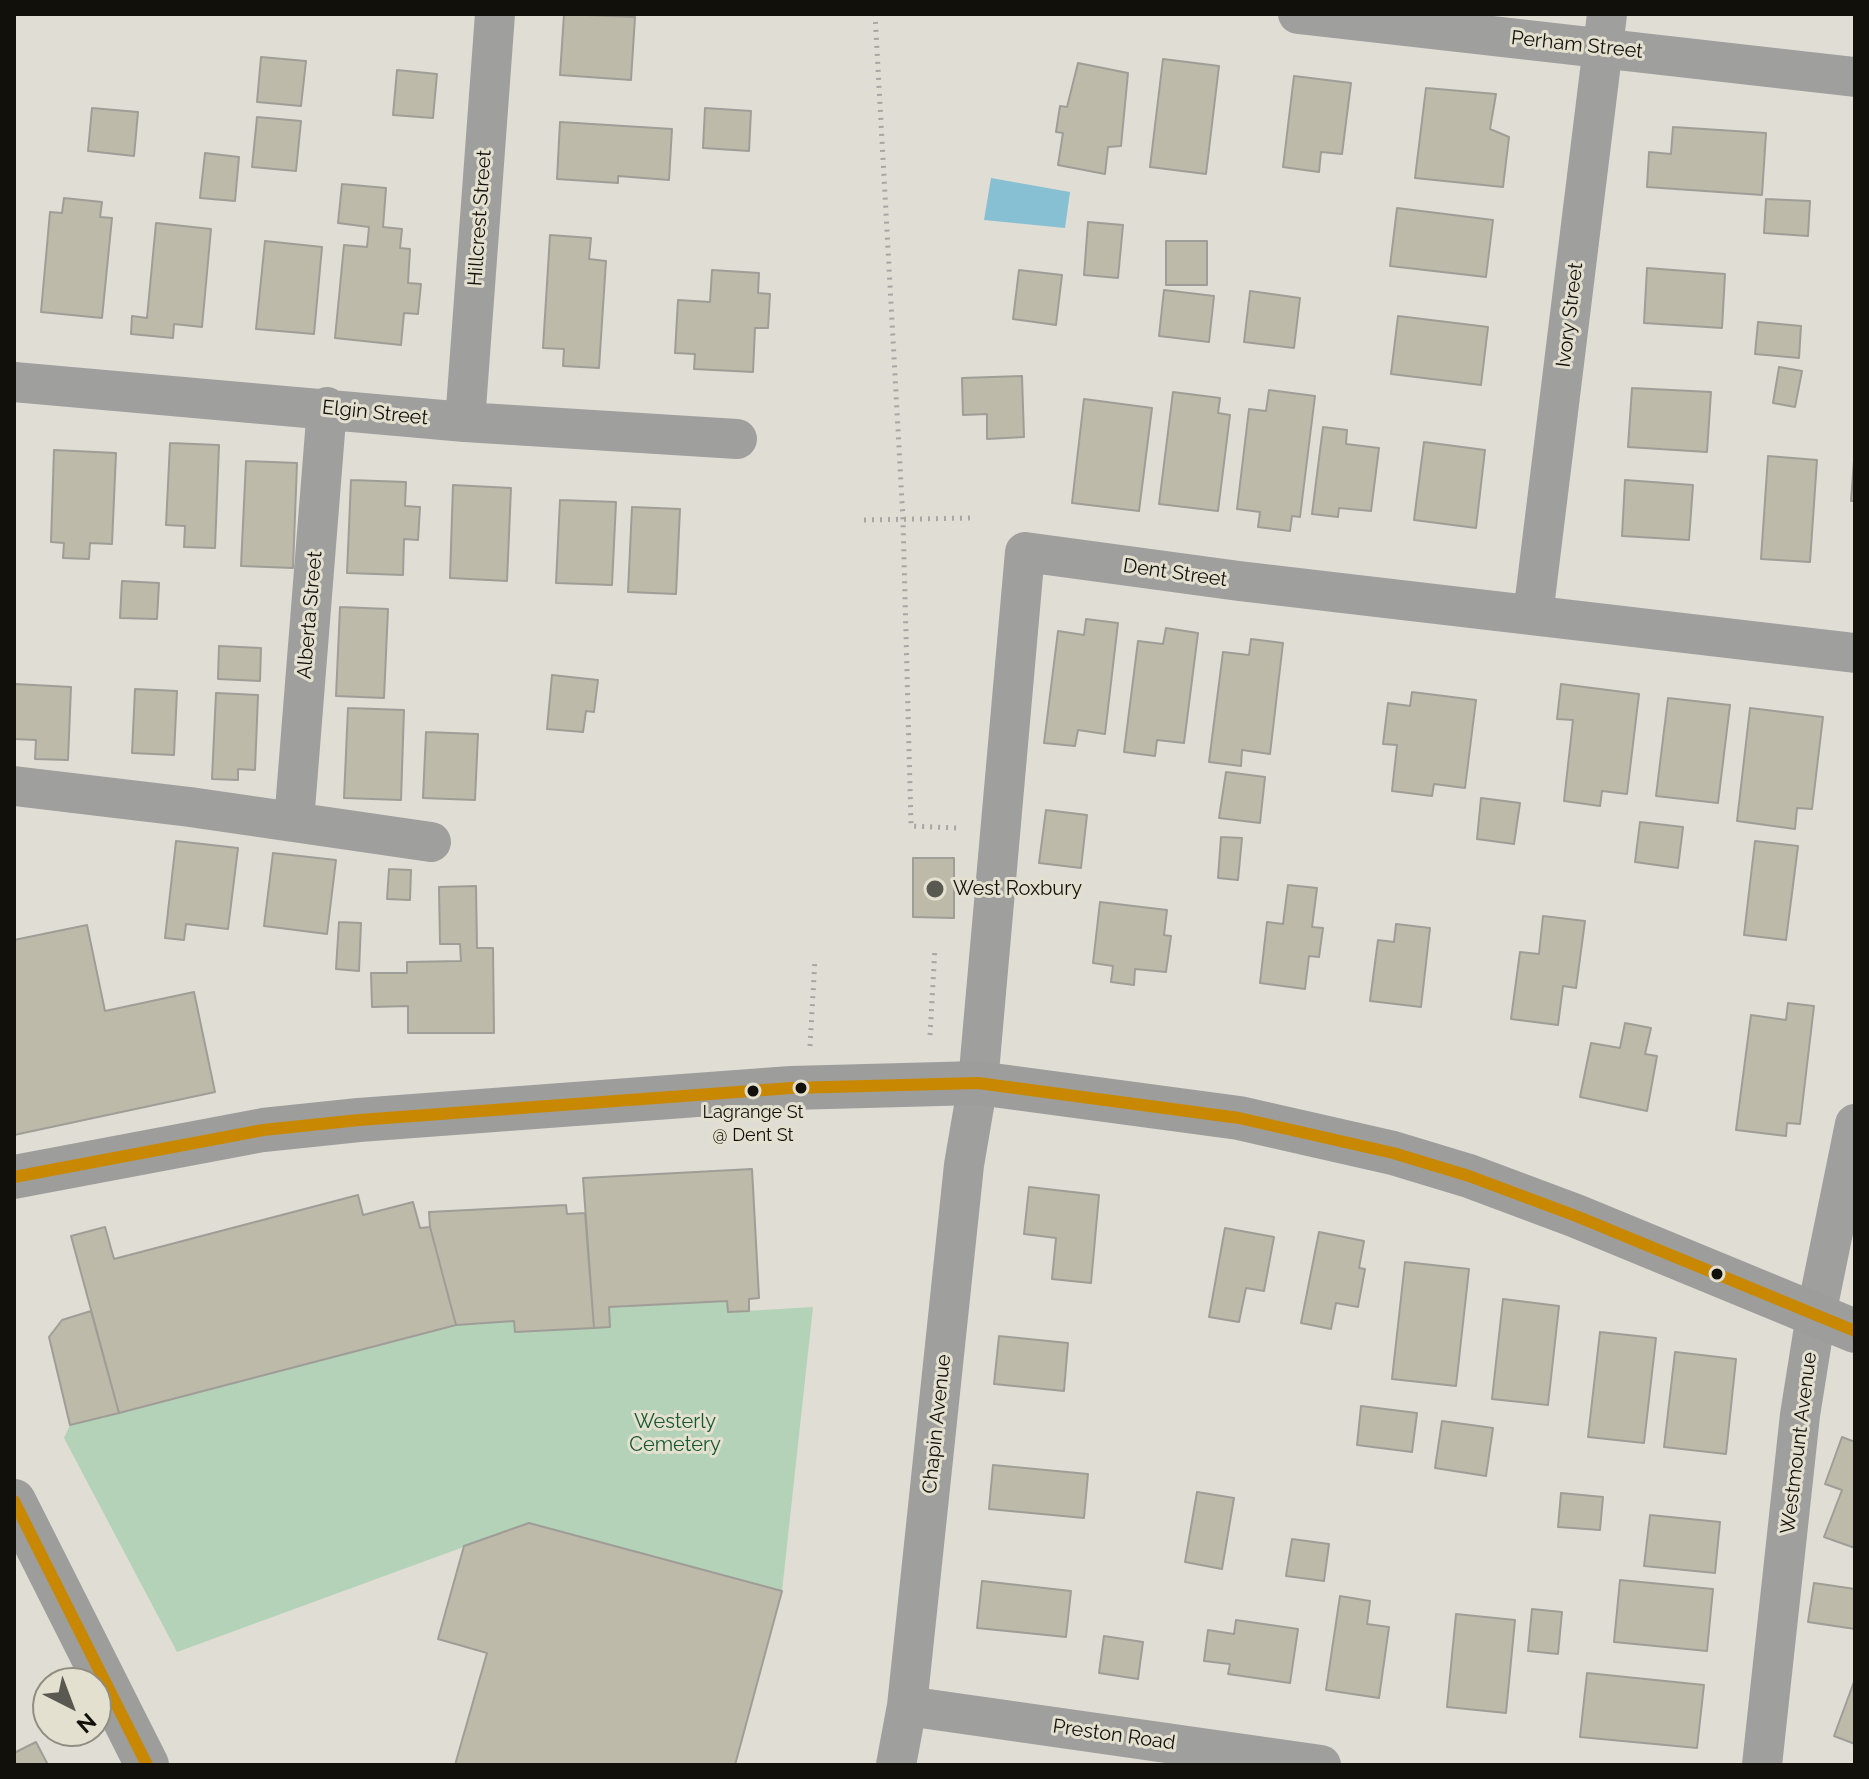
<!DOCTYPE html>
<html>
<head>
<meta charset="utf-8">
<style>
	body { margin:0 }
	#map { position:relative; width:1869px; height:1779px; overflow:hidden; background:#e0ddd5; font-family:Raleway,sans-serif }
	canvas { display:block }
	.frame { position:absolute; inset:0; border:16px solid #11100a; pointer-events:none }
	.north { position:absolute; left:32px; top:1667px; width:80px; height:80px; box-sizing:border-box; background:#e4e0d0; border:2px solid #908d81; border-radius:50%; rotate:138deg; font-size:22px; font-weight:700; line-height:32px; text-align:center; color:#11100a }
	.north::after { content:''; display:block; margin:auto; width:28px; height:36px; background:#595851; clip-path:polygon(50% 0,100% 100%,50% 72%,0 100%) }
</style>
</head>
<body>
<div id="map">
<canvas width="1869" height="1779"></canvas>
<div class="frame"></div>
<div class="north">N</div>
</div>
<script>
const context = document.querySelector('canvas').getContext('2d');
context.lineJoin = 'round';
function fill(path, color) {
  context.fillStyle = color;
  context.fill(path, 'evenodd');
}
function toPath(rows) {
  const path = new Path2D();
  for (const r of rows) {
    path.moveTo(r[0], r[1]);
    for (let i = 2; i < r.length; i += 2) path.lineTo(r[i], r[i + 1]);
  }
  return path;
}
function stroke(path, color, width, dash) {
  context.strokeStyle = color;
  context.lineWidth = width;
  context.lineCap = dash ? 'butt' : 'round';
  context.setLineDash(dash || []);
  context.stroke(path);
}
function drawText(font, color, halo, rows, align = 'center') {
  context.font = font + ' Raleway,sans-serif';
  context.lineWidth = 6;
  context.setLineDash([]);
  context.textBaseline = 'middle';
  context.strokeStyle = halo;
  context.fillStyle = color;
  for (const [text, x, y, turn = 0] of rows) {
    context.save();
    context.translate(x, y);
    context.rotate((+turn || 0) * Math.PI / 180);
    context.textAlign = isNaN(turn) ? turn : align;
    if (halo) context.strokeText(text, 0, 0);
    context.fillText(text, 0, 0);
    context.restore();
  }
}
const green = toPath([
	[727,1301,728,1312,813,1307,782,1591,529,1523,177,1652,64,1438,70,1425,456,1325,514,1321,515,1332,609,1327,609,1307]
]);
const water = toPath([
	[991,178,1070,192,1065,228,984,220]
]);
const building = toPath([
	[564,14,635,17,631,80,560,75,564,14],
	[261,57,306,61,301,106,257,102,261,57],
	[1163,59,1219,66,1206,174,1150,167,1163,59],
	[1078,63,1128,73,1121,146,1108,147,1105,174,1058,165,1063,133,1056,132,1060,106,1067,107,1078,63],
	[397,70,437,74,433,118,393,115,397,70],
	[1294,76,1351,83,1342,154,1321,152,1319,172,1283,167,1294,76],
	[1426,88,1496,94,1490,129,1509,137,1503,187,1415,178,1426,88],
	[92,108,138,112,134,156,88,151,92,108],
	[705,108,751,111,749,151,703,148,705,108],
	[257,117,301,121,296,171,252,167,257,117],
	[560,122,672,129,669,180,618,176,618,183,557,179,560,122],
	[1673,127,1766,133,1762,195,1647,187,1649,152,1671,154,1673,127],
	[205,153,239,157,235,201,200,198,205,153],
	[342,184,386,188,383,227,402,229,400,248,410,249,408,283,421,284,418,314,404,313,401,345,335,338,344,245,367,247,369,227,338,223,342,184],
	[64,198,102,202,100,217,112,218,102,318,41,312,50,212,62,213,64,198],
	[1766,199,1810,201,1808,236,1764,233,1766,199],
	[1397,208,1493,220,1486,277,1390,266,1397,208],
	[1088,222,1123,225,1118,278,1084,275,1088,222],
	[156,223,211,229,202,327,174,324,173,338,131,334,132,316,147,318,156,223],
	[550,235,591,238,589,259,606,261,599,368,563,366,564,349,543,348,550,235],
	[265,241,322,247,314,334,256,329,265,241],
	[1166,241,1207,241,1207,285,1166,285,1166,241],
	[1647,268,1725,274,1722,328,1644,323,1647,268],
	[712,270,759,273,758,293,770,294,768,328,755,328,753,372,694,369,695,354,675,353,678,300,710,302,712,270],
	[1019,270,1062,275,1056,325,1013,319,1019,270],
	[1164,290,1214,296,1209,342,1159,336,1164,290],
	[1250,291,1300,298,1294,348,1244,342,1250,291],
	[1398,316,1488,327,1481,385,1391,374,1398,316],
	[1758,322,1801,326,1799,358,1755,354,1758,322],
	[1779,367,1802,371,1795,407,1773,403,1779,367],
	[1022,376,1024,437,987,439,987,414,963,415,962,378,1022,376],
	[1632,388,1711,392,1707,452,1628,447,1632,388],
	[1269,390,1315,396,1300,517,1292,516,1290,531,1258,527,1260,512,1237,509,1249,409,1266,411,1269,390],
	[1173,392,1220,398,1218,413,1230,415,1218,511,1159,504,1173,392],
	[1084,399,1152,408,1139,511,1072,503,1084,399],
	[1323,427,1347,430,1346,444,1379,448,1371,511,1339,508,1338,517,1312,514,1323,427],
	[1424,442,1485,450,1476,528,1414,520,1424,442],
	[170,443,219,445,215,548,184,547,185,526,166,525,170,443],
	[54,450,116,453,112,544,90,543,89,559,63,558,64,543,51,542,54,450],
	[1768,456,1817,460,1810,562,1761,559,1768,456],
	[246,461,297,463,293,568,241,566,246,461],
	[1854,461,1855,461,1855,501,1851,501,1854,461],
	[351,480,406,482,405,506,420,507,418,540,404,539,403,575,347,573,351,480],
	[1625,480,1693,485,1689,540,1622,536,1625,480],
	[453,485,511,488,507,581,450,578,453,485],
	[560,500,616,502,612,585,556,583,560,500],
	[632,507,680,509,676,594,628,592,632,507],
	[122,581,159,583,157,619,120,618,122,581],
	[340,607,388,609,384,698,336,696,340,607],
	[1086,619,1118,623,1105,734,1078,730,1075,746,1044,743,1058,631,1084,635,1086,619],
	[1166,628,1198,633,1184,743,1157,740,1155,756,1124,752,1138,641,1163,644,1166,628],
	[1251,639,1283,643,1270,754,1242,750,1241,766,1209,762,1223,652,1249,655,1251,639],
	[219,646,261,648,260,681,218,679,219,646],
	[552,675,598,680,594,712,586,711,583,732,547,729,552,675],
	[15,684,71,687,68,760,35,759,36,740,14,739,15,684],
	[1561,684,1639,694,1627,794,1602,791,1600,806,1564,801,1573,720,1557,719,1561,684],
	[135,689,177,691,174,755,132,753,135,689],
	[1412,692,1476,700,1465,788,1434,784,1432,796,1392,791,1397,745,1383,744,1388,703,1410,706,1412,692],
	[216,693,258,695,255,770,238,769,238,780,212,779,216,693],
	[1668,698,1730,705,1718,803,1656,796,1668,698],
	[348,708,404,710,401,800,344,798,348,708],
	[1750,708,1823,717,1812,809,1797,808,1795,829,1737,821,1750,708],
	[426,732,478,734,475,800,423,798,426,732],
	[1226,772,1265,777,1260,823,1219,818,1226,772],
	[1481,798,1520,803,1514,844,1477,839,1481,798],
	[1046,810,1087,815,1081,868,1039,863,1046,810],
	[1640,822,1683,827,1678,868,1635,862,1640,822],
	[1221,837,1242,838,1238,880,1218,878,1221,837],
	[176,841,238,848,228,929,186,924,184,940,165,938,176,841],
	[1755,841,1798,846,1786,940,1744,935,1755,841],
	[273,853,336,860,327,934,264,926,273,853],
	[913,858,954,858,954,918,913,917,913,858],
	[389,869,411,870,410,900,387,899,389,869],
	[1288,885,1317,888,1312,927,1323,928,1319,957,1309,956,1305,989,1260,983,1267,922,1283,924,1288,885],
	[476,886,477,948,493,948,494,1033,408,1033,408,1006,372,1007,371,973,407,973,407,962,461,961,460,944,440,944,439,887,476,886],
	[1100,902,1167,910,1164,935,1171,936,1166,972,1135,969,1134,985,1111,982,1113,966,1093,963,1100,902],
	[1543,916,1585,921,1576,988,1563,986,1558,1025,1511,1019,1520,952,1539,954,1543,916],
	[339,922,361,923,359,971,336,969,339,922],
	[1396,924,1430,928,1421,1007,1370,1001,1378,940,1394,942,1396,924],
	[87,925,105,1011,194,992,215,1092,14,1135,14,940,87,925],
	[1788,1003,1814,1006,1800,1124,1787,1123,1786,1136,1736,1130,1751,1015,1786,1020,1788,1003],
	[1625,1023,1651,1028,1645,1054,1657,1056,1647,1111,1580,1097,1591,1043,1620,1048,1625,1023],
	[752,1169,759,1298,749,1299,749,1311,728,1312,727,1301,609,1307,610,1327,594,1328,583,1178,752,1169],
	[1029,1187,1099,1195,1091,1283,1052,1279,1056,1238,1024,1234,1029,1187],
	[358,1195,363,1215,413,1202,420,1228,430,1227,456,1325,119,1413,71,1236,105,1227,114,1259,358,1195],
	[566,1205,567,1214,585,1213,594,1328,515,1332,514,1321,456,1325,430,1227,429,1212,566,1205],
	[1225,1228,1274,1237,1264,1291,1246,1288,1239,1322,1209,1317,1225,1228],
	[1319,1232,1364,1241,1359,1268,1365,1269,1358,1307,1336,1303,1331,1329,1301,1323,1319,1232],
	[1405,1262,1469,1269,1456,1386,1392,1379,1405,1262],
	[1503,1299,1559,1306,1548,1405,1492,1399,1503,1299],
	[91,1311,119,1413,70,1425,49,1337,62,1320,91,1311],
	[1600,1332,1656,1338,1644,1443,1588,1437,1600,1332],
	[999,1336,1068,1343,1064,1391,994,1384,999,1336],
	[1675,1352,1736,1359,1726,1454,1664,1447,1675,1352],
	[1361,1406,1417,1413,1412,1452,1357,1445,1361,1406],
	[1442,1421,1493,1428,1486,1476,1435,1468,1442,1421],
	[1842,1437,1855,1442,1855,1548,1824,1537,1842,1490,1825,1484,1842,1437],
	[993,1465,1088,1474,1084,1518,989,1509,993,1465],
	[1197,1492,1234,1498,1222,1569,1185,1562,1197,1492],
	[1561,1493,1603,1497,1600,1530,1558,1527,1561,1493],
	[1650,1515,1720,1522,1715,1573,1644,1566,1650,1515],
	[529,1523,782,1591,735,1765,455,1765,487,1653,438,1639,464,1546,529,1523],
	[1292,1539,1329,1544,1324,1581,1286,1576,1292,1539],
	[1620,1580,1713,1589,1707,1651,1614,1642,1620,1580],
	[982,1581,1071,1591,1066,1637,977,1628,982,1581],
	[1814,1583,1855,1589,1855,1629,1808,1622,1814,1583],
	[1340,1596,1370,1601,1367,1624,1389,1627,1379,1698,1326,1690,1340,1596],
	[1532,1609,1562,1612,1558,1654,1528,1651,1532,1609],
	[1456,1614,1515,1620,1506,1713,1447,1707,1456,1614],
	[1236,1620,1298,1629,1290,1683,1228,1674,1230,1664,1204,1661,1208,1630,1234,1634,1236,1620],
	[1104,1636,1143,1642,1138,1679,1099,1673,1104,1636],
	[1587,1673,1704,1685,1697,1748,1580,1737,1587,1673],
	[1855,1679,1855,1744,1834,1736,1855,1679],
	[36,1742,48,1765,14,1765,14,1753,36,1742]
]);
const path = toPath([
	[875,14,903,520,911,826,957,828],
	[864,520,970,518],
	[930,1035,935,948],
	[810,1046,815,959]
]);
const street = toPath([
	[1298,14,1855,77],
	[14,382,465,422,737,439],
	[465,422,495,14],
	[1533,615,1607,14],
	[14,786,190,807,431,842],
	[294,822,327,407],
	[907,1706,1321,1765],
	[896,1765,907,1706,964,1165,978,1083,1025,552,1239,581,1855,653],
	[1762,1765,1800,1415,1816,1315,1855,1124]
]);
const secondary = toPath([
	[14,1177,263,1130,359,1120,791,1088,978,1083,1239,1118,1393,1153,1469,1176,1576,1216,1855,1331],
	[14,1501,147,1765]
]);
const bus1 = toPath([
	[14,1177,263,1130,359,1120,791,1088,978,1083,1239,1118,1393,1153,1469,1176,1576,1216,1855,1331],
	[14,1501,147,1765]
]);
const markers = [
	[935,889,10,"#595851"],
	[801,1088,7,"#11100a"],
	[753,1091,7,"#11100a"],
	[1717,1274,7,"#11100a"]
];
const busNames = [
	["Lagrange St",753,1113],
	["@ Dent St",753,1136]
];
const streetNames = [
	["Perham Street",1577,45,6],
	["Hillcrest Street",480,218,-86],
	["Ivory Street",1570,315,-83],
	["Elgin Street",375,413,6],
	["Dent Street",1175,573,8],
	["Alberta Street",310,615,-85],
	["Chapin Avenue",937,1424,-84],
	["Westmount Avenue",1799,1443,-83],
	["Preston Road",1114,1735,8]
];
const poiNames = [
	["West Roxbury",953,889]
];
const parkNames = [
	["Westerly",675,1422],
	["Cemetery",675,1445]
];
fill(green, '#b4d2b7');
fill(water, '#87c0d2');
fill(building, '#bebaa9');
stroke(building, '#9f9d97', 2);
stroke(path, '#a7a6a2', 5, [2, 6]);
stroke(street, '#9f9f9d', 40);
stroke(secondary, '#9d9e9b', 44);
stroke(bus1, '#c98802', 12);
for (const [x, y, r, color] of markers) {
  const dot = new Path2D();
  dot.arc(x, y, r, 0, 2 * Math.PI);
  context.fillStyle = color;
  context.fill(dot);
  stroke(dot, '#e4e0d0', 3);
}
drawText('18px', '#11100a', '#e4e0d0', busNames);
drawText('20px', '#11100a', '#e4e0d0', streetNames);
drawText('20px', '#11100a', '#e4e0d0', poiNames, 'left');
drawText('20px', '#14582e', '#e4e0d0', parkNames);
</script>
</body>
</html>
